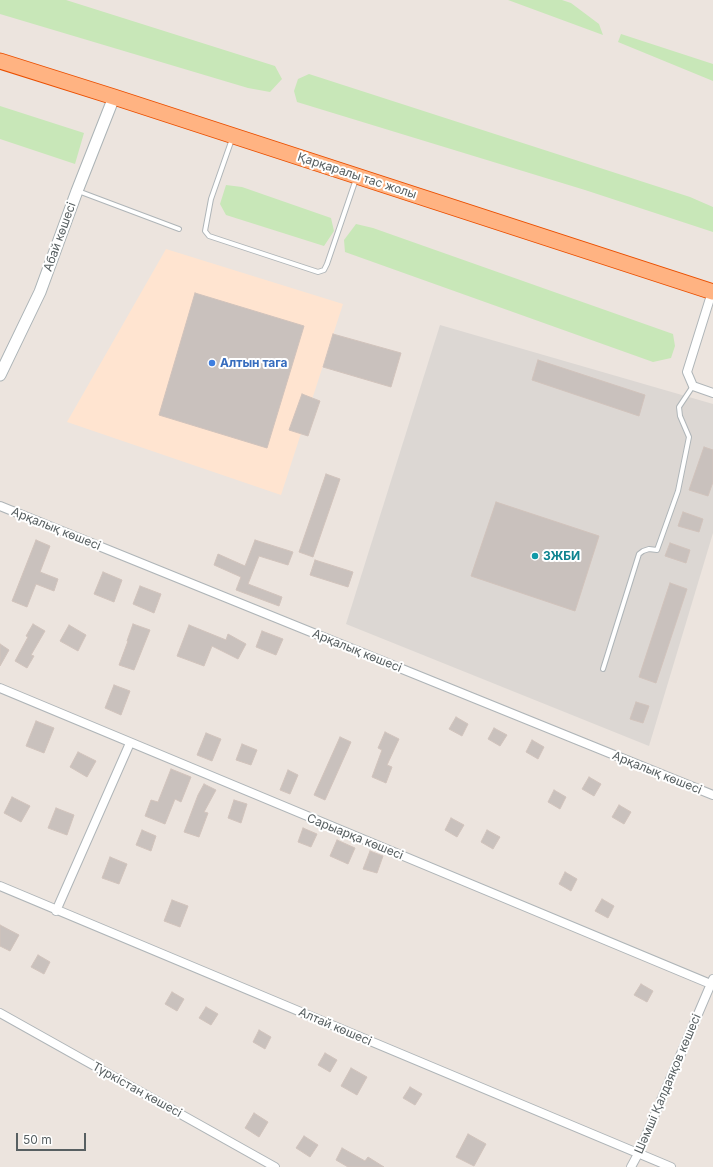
<!DOCTYPE html>
<html>
<head>
<meta charset="utf-8">
<style>
	body { margin:0 }
	#map { position:relative; width:713px; height:1167px; overflow:hidden; background:#ece4de; font-family:Inter,sans-serif }
	canvas { display:block }
	.scale { position:absolute; left:16px; top:1133px; width:70px; height:18px; box-sizing:border-box; border:2px solid #575f61; border-top:0; padding-left:5px; font-size:12px; line-height:14px; white-space:nowrap; color:#575f61; -webkit-text-stroke:3px #fff; paint-order:stroke }
</style>
</head>
<body>
<div id="map">
<canvas width="713" height="1167"></canvas>
<div class="scale">50 m</div>
</div>
<script>
const context = document.querySelector('canvas').getContext('2d');
context.lineJoin = 'round';
function fill(path, color) {
  context.fillStyle = color;
  context.fill(path, 'evenodd');
}
function toPath(rows) {
  const path = new Path2D();
  for (const r of rows) {
    path.moveTo(r[0], r[1]);
    for (let i = 2; i < r.length; i += 2) path.lineTo(r[i], r[i + 1]);
  }
  return path;
}
function stroke(path, color, width, dash) {
  context.strokeStyle = color;
  context.lineWidth = width;
  context.lineCap = dash ? 'butt' : 'round';
  context.setLineDash(dash || []);
  context.stroke(path);
}
function drawText(font, color, halo, rows, align = 'center') {
  context.font = font + ' Inter,sans-serif';
  context.lineWidth = 4;
  context.setLineDash([]);
  context.textBaseline = 'middle';
  context.strokeStyle = halo;
  context.fillStyle = color;
  for (const [text, x, y, turn = 0] of rows) {
    context.save();
    context.translate(x, y);
    context.rotate((+turn || 0) * Math.PI / 180);
    context.textAlign = isNaN(turn) ? turn : align;
    if (halo) context.strokeText(text, 0, 0);
    context.fillText(text, 0, 0);
    context.restore();
  }
}
const commercial = toPath([
	[166,249,343,304,281,495,67,422]
]);
const industrial = toPath([
	[440,325,713,404,713,533,649,746,346,624]
]);
const green = toPath([
	[0,0,66,0,275,66,282,79,270,92,248,88,0,14],
	[508,0,562,0,571,3,599,24,603,35],
	[621,34,713,64,713,81,618,42],
	[309,74,690,197,713,207,713,232,585,190,297,102,294,91,298,79],
	[0,106,84,133,75,164,0,139],
	[226,185,242,187,331,218,334,231,324,246,226,215,220,204],
	[356,224,373,228,673,334,675,346,671,358,653,362,345,252,344,240]
]);
const building = toPath([
	[195,293,304,326,267,448,159,415,195,293],
	[333,334,401,353,391,387,323,367,333,334],
	[538,360,645,395,639,416,532,380,538,360],
	[302,394,320,401,308,436,289,430,302,394],
	[704,447,713,450,713,482,708,496,689,490,704,447],
	[326,474,340,479,313,557,299,552,326,474],
	[496,502,599,536,575,611,471,576,496,502],
	[683,512,703,519,699,532,678,526,683,512],
	[36,540,50,546,40,572,58,579,54,591,36,584,27,607,12,601,36,540],
	[255,540,293,552,288,565,259,556,248,584,282,597,279,606,236,590,241,577,214,565,218,554,245,566,255,540],
	[670,543,690,550,686,563,665,556,670,543],
	[315,560,353,572,348,587,310,575,315,560],
	[103,572,122,580,114,602,94,594,103,572],
	[670,583,687,589,656,683,639,677,670,583],
	[140,586,161,594,154,613,133,604,140,586],
	[33,624,45,631,31,655,34,656,27,668,15,661,28,637,26,636,33,624],
	[133,624,150,630,134,670,119,665,128,641,127,641,133,624],
	[69,625,86,635,78,651,60,641,69,625],
	[189,625,226,640,228,634,246,644,238,659,212,646,204,666,177,656,189,625],
	[262,631,283,639,276,655,256,647,262,631],
	[0,644,9,650,0,666,0,644],
	[114,685,130,691,121,715,105,708,114,685],
	[636,702,649,706,643,723,630,719,636,702],
	[456,717,468,724,462,736,449,729,456,717],
	[36,721,54,728,44,753,26,746,36,721],
	[494,728,507,735,500,746,488,739,494,728],
	[385,732,399,739,387,765,392,767,386,783,372,777,382,750,378,748,385,732],
	[206,733,221,739,212,761,197,755,206,733],
	[340,737,351,742,325,800,314,795,340,737],
	[532,740,544,747,538,759,526,752,532,740],
	[242,744,257,750,251,765,236,760,242,744],
	[78,752,96,761,87,777,70,767,78,752],
	[171,769,191,777,181,802,175,799,165,824,145,816,151,800,158,802,171,769],
	[288,770,298,775,290,794,280,790,288,770],
	[589,777,601,784,594,796,582,789,589,777],
	[204,784,216,790,204,812,208,813,199,837,184,832,198,795,204,784],
	[554,790,566,797,560,809,548,802,554,790],
	[12,797,30,806,21,822,4,813,12,797],
	[234,800,247,804,241,823,228,818,234,800],
	[619,805,631,812,624,824,612,817,619,805],
	[56,808,74,815,67,835,48,828,56,808],
	[451,818,464,825,457,837,445,830,451,818],
	[303,828,317,834,311,847,298,842,303,828],
	[142,830,156,836,151,851,136,845,142,830],
	[487,830,500,837,493,849,481,842,487,830],
	[337,840,355,848,348,864,330,856,337,840],
	[370,851,383,856,377,873,363,869,370,851],
	[110,857,127,864,119,884,102,878,110,857],
	[565,872,577,879,571,891,559,884,565,872],
	[602,899,614,906,608,918,595,911,602,899],
	[172,900,188,906,180,927,164,921,172,900],
	[0,925,19,935,10,951,0,946,0,925],
	[38,955,50,962,44,974,31,967,38,955],
	[641,984,653,991,647,1002,634,995,641,984],
	[172,992,184,999,177,1011,165,1004,172,992],
	[206,1007,218,1014,211,1025,199,1018,206,1007],
	[259,1030,271,1037,265,1049,253,1042,259,1030],
	[325,1053,337,1060,330,1072,318,1065,325,1053],
	[351,1068,367,1077,357,1095,341,1086,351,1068],
	[410,1087,422,1094,415,1105,403,1098,410,1087],
	[254,1113,268,1122,259,1137,245,1128,254,1113],
	[468,1134,486,1144,474,1166,456,1157,468,1134],
	[304,1136,318,1145,310,1157,296,1148,304,1136],
	[342,1148,365,1161,368,1157,384,1167,348,1167,336,1160,342,1148]
]);
const lane = toPath([
	[232,139,211,199,205,231,209,236,318,272,324,270,327,264,356,179],
	[78,191,179,229],
	[603,669,639,554,643,551,649,549,657,550,678,491,689,437,680,416,679,407,693,386]
]);
const street = toPath([
	[712,292,687,372,693,386,713,393],
	[0,506,713,795],
	[0,688,713,985],
	[0,886,671,1167],
	[56,911,130,743],
	[0,1013,275,1167],
	[631,1167,638,1154,713,979]
]);
const secondary = toPath([
	[0,375,40,292,77,191,114,97]
]);
const highway = toPath([
	[0,61,114,97,713,292]
]);
const markers = [
	[212,363,4,"#3f7fe0"],
	[535,556,4,"#0f9aa8"]
];
const streetNames = [
	["Қарқаралы тас жолы",357,176,18],
	["Абай көшесі",60,237,-70],
	["Арқалық көшесі",56,529,22],
	["Арқалық көшесі",357,651,22],
	["Арқалық көшесі",657,773,22],
	["Сарыарқа көшесі",355,837,22],
	["Алтай көшесі",335,1027,23],
	["Шәмші Қалдаяқов көшесі",668,1084,-67],
	["Түркістан көшесі",137,1090,29]
];
const shopNames = [
	["Алтын тага",220,363]
];
const cultureNames = [
	["ЗЖБИ",543,556]
];
fill(commercial, '#ffe4d0');
fill(industrial, '#dcd7d3');
fill(green, '#c8e7b8');
fill(building, '#c9c1bd');
stroke(building, '#d1c3bc', 1);
stroke(lane, '#afb5b8', 6);
stroke(street, '#afb5b8', 10);
stroke(secondary, '#abb3b6', 13);
stroke(highway, '#ea4f00', 17);
stroke(lane, '#fff', 4);
stroke(street, '#fff', 8);
stroke(secondary, '#fff', 11);
stroke(highway, '#ffb382', 15);
for (const [x, y, r, color] of markers) {
  const dot = new Path2D();
  dot.arc(x, y, r, 0, 2 * Math.PI);
  context.fillStyle = color;
  context.fill(dot);
  stroke(dot, '#fff', 1.5);
}
drawText('12px', '#575f61', '#fff', streetNames);
drawText('bold 12px', '#366cbe', '#fff', shopNames, 'left');
drawText('bold 12px', '#0d838f', '#fff', cultureNames, 'left');
</script>
</body>
</html>
